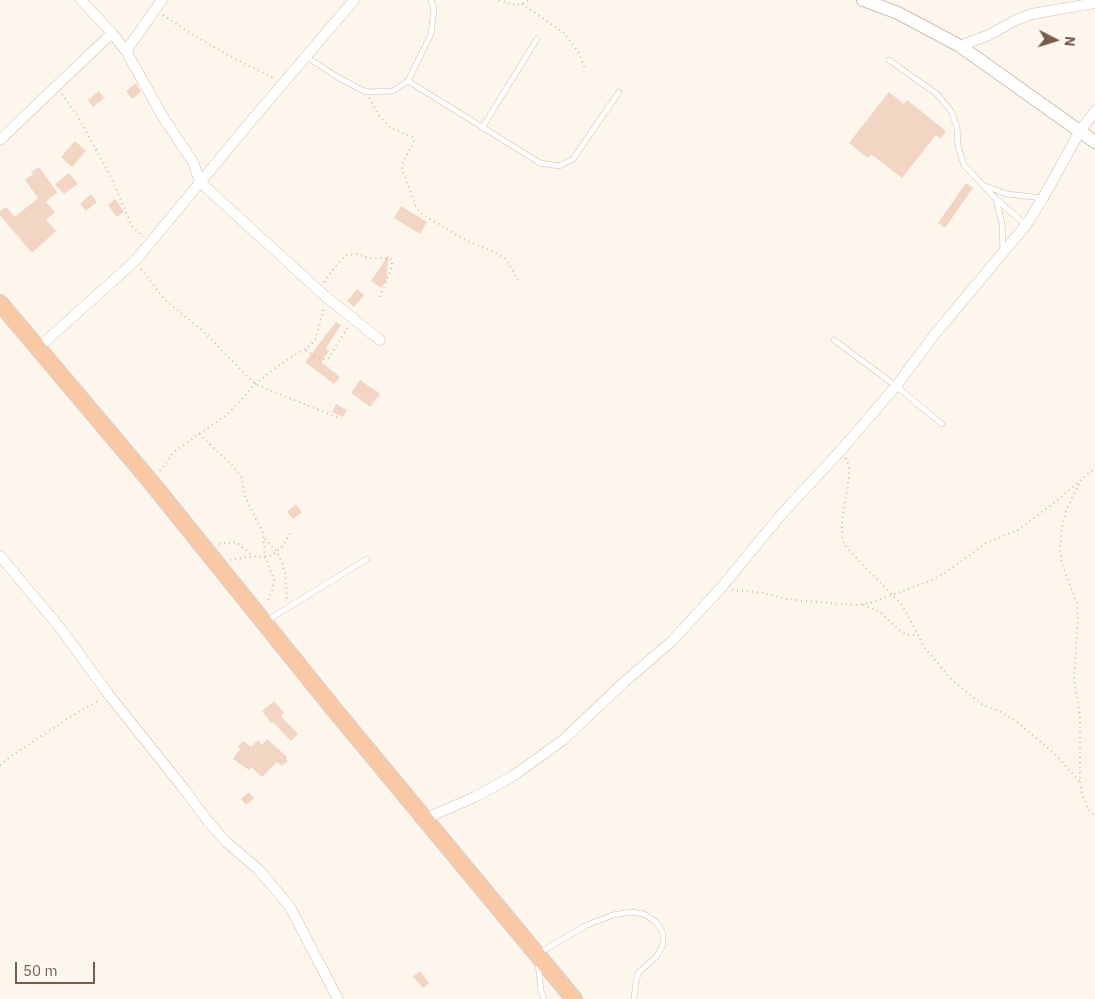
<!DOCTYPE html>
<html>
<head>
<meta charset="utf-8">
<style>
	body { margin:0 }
	#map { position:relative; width:1095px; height:999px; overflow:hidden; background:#fdf6ec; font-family:"IBM Plex Sans",sans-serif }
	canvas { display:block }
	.north { position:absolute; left:1030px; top:15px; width:50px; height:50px; -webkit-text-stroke:4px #fffaf3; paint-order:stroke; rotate:95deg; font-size:14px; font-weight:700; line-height:20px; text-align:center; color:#7a5c4d }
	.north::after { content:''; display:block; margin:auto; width:18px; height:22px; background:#7a5c4d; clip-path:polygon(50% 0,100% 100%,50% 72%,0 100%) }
	.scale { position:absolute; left:15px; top:962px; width:80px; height:22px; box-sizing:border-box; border:2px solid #7a5c4d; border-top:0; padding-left:6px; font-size:15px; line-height:18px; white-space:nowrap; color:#7a5c4d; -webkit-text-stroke:4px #fffaf3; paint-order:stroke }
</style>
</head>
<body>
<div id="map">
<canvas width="1095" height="999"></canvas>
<div class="north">N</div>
<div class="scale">50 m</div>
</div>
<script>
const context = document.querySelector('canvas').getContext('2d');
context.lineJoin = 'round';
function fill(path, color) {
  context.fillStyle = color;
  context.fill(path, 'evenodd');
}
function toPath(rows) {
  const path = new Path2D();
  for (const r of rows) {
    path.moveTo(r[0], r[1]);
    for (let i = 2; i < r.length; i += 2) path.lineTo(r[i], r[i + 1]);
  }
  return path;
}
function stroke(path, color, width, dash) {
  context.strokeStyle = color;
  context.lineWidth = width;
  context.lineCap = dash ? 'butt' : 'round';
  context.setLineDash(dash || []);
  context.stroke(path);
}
const building = toPath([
	[136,83,141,92,132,99,126,91],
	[99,91,104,98,93,107,88,100],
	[889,92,904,104,907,100,946,131,940,139,936,135,902,178,871,154,868,158,849,143],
	[75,141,86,151,72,167,61,157],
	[39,167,57,192,46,202,55,212,46,220,56,231,32,253,0,215,0,211,6,207,14,216,16,216,38,198,25,180,33,174,31,172],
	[69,173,78,184,64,194,55,184],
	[966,183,973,188,945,228,938,223],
	[91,194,97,202,86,211,80,204],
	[115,199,124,212,117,217,108,205],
	[401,206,427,222,420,234,394,218],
	[389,254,386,281,381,288,371,281],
	[357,289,364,295,354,307,347,301],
	[336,322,341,325,326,348,329,351,321,362,340,377,334,384,305,362],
	[360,380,380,394,370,407,351,393],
	[336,404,347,410,343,417,332,412],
	[296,504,302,512,293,519,287,512],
	[274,701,284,713,281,716,298,734,291,741,273,722,272,724,262,711],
	[267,739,287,757,286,759,288,761,282,766,277,762,262,777,251,767,249,770,233,759,240,749,238,747,243,741,251,747,258,740,262,745],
	[249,792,254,798,246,805,241,799],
	[420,971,429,983,423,988,413,976]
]);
const path = toPath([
	[499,0,515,5,522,4,528,0],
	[522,4,564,33,579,53,585,69],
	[163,15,190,33,235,59,274,78],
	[62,94,80,120,111,177,132,226,143,237],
	[369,98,380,117,391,128,413,137,414,142,403,161,402,169,416,207,422,214,467,241,492,251,506,259,518,280],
	[141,269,165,300,203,331,255,384,341,419],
	[324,282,331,272,346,255,356,254,369,258,388,258,392,260,392,266,380,297],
	[306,350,314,356,322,359,328,359,348,327],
	[199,434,234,467,242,478,244,495,263,533,265,557,274,580,272,590,267,603],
	[846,458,849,467,849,478,842,519,842,531,843,541,847,548,900,603,905,610,924,647,952,680,983,705,1003,713,1015,720,1056,755,1080,782],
	[160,471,174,452,230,412,255,384,285,361,309,346,315,340,324,308],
	[1079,484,1066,511,1062,528,1060,549,1062,564,1077,603,1078,616,1074,680,1080,716,1080,782,1083,798,1088,809,1095,816],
	[265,539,277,552,282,562,285,573,287,600],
	[219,544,236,542,252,555],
	[230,560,246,557,271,556,282,547,291,532],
	[732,590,763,593,787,599,805,601,854,605,870,603,930,581,945,573,986,543,1018,530,1055,502,1095,468],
	[863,605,879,611,899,630,907,635,916,635],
	[0,765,10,757,78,712,100,700]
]);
const service = toPath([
	[305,56,339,78,366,92,393,91,408,81,431,34,434,10,431,0],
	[889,60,937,94,951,111,957,127,958,146,964,165,996,199,1026,225],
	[408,81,540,163,559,166,573,159,619,92],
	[482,128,537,39],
	[985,186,1007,194,1042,198],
	[996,199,1002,223,1003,252],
	[834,340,896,386,942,424],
	[266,621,367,559],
	[539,953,587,925,613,915,631,912,644,914,656,922,663,933,663,945,657,956,639,972,636,980,634,999],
	[538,963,541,991,544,999]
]);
const minor = toPath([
	[81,0,112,33,126,51,163,117,193,162,200,182,325,296,380,340],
	[960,46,989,35,1016,20,1032,14,1095,3],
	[126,51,162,0],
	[0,140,112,33],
	[38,348,135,261,251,121,354,0],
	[0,556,61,629,109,695,184,789,207,820,225,841,259,870,290,907,338,999],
	[424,819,475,797,513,776,563,740,623,683,671,642,720,589,780,516,842,449,896,386,935,334,1026,225,1043,198,1080,131,1095,111]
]);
const tertiary = toPath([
	[863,0,898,13,960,46,1095,142]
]);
const trunk = toPath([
	[0,303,151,482,333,708,574,999]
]);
fill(building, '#f3d5c3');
stroke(service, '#d1beb0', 6);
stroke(minor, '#d1beb0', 11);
stroke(tertiary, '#d1beb0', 14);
stroke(trunk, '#dad1cd', 18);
stroke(path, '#d9b8a5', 2, [1, 4]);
stroke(service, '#fff', 5);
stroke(minor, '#fff', 10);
stroke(tertiary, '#fff', 12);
stroke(trunk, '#f9c8a4', 16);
</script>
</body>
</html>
